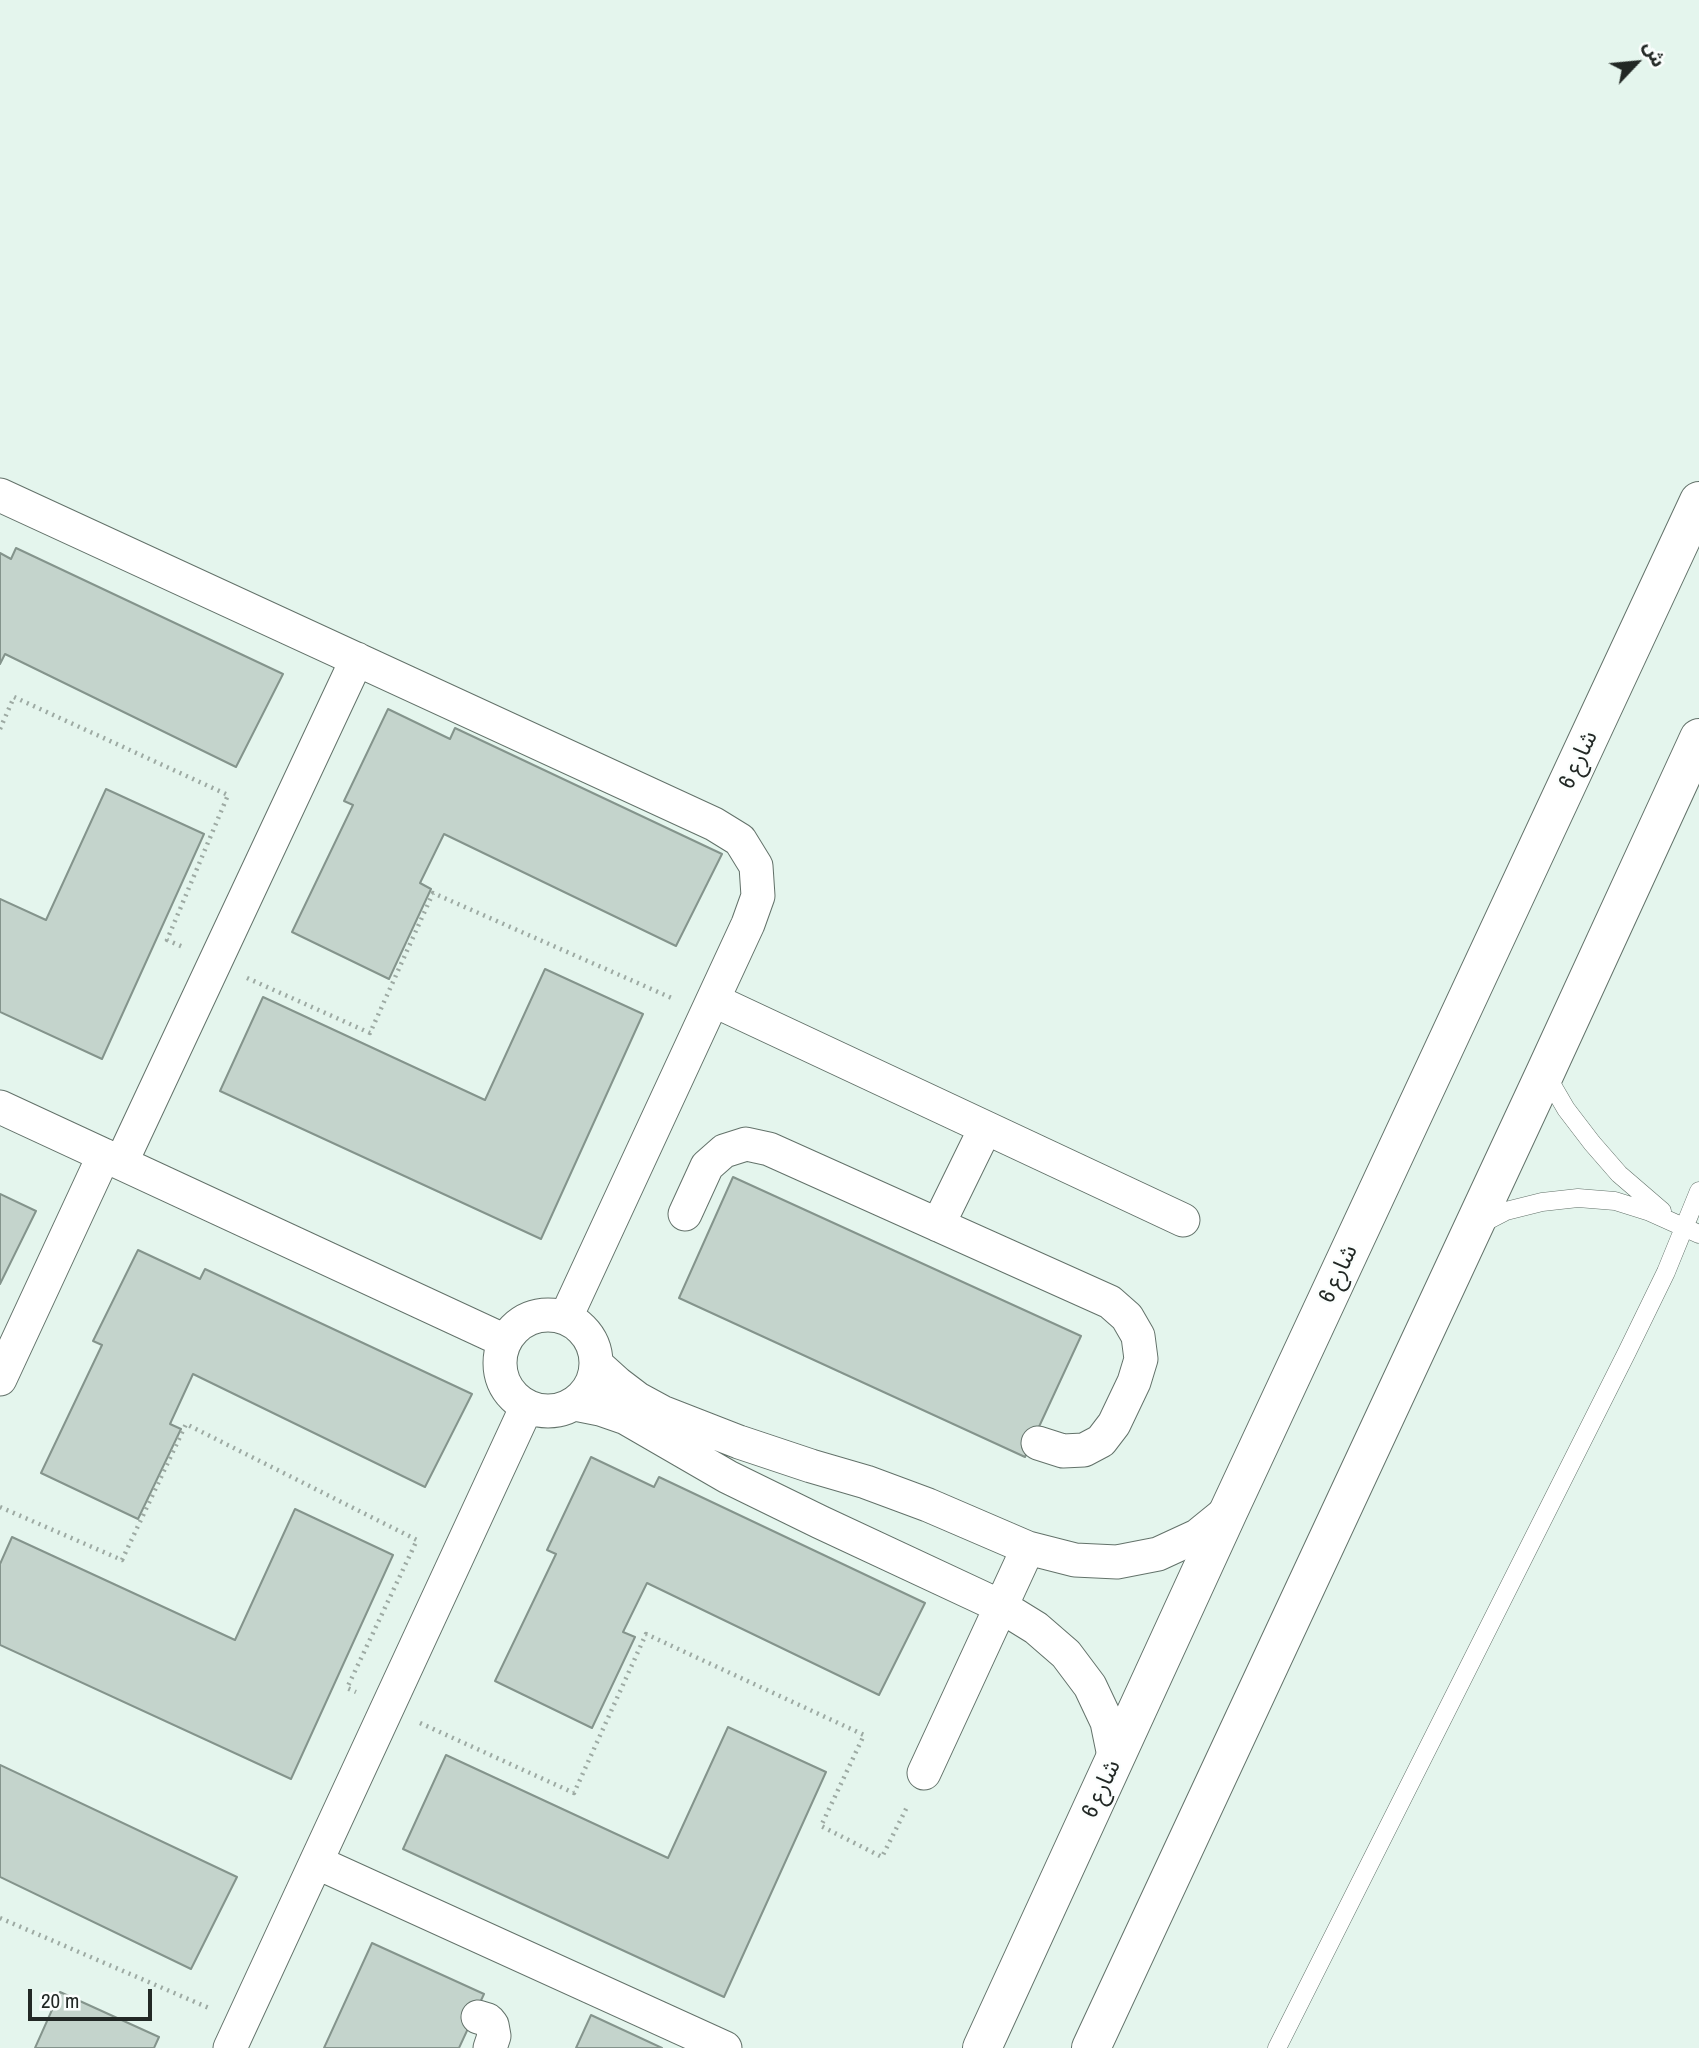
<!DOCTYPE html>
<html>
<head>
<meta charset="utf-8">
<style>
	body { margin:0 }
	#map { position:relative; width:1699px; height:2048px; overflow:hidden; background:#e4f5ed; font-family:"Archivo Narrow","Noto Sans Arabic",sans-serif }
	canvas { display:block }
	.north { position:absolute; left:1601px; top:28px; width:70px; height:70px; -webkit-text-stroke:5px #fbfefd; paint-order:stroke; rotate:64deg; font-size:19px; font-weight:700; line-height:28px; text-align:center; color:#222825 }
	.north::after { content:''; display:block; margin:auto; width:24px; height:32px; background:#222825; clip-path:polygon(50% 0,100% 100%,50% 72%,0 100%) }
	.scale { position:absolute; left:28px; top:1989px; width:124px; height:32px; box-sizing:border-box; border:4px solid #222825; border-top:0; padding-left:9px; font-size:21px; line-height:24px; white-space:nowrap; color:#222825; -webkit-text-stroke:5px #fbfefd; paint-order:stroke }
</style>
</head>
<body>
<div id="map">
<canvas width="1699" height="2048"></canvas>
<div class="north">ش</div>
<div class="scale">20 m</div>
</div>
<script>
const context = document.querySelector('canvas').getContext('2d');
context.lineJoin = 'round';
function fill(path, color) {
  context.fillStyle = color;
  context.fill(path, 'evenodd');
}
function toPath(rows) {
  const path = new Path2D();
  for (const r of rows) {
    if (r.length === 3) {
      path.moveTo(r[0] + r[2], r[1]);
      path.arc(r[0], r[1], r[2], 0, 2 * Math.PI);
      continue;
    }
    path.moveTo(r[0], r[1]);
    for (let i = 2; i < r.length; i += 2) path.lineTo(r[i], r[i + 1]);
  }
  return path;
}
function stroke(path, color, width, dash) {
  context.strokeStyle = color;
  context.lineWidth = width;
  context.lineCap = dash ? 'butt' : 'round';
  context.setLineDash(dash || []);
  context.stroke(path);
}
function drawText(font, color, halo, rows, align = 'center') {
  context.font = font + ' "Archivo Narrow","Noto Sans Arabic",sans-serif';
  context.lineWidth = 5;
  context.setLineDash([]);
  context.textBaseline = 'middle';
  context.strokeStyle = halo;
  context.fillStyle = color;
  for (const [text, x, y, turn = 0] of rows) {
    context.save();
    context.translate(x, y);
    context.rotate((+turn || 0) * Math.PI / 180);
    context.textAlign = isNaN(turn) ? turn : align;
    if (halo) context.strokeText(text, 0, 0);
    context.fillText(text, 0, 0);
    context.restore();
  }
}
const building = toPath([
	[16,548,283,674,236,767,5,654,0,664,0,553,11,559,16,548],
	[388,709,450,739,455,728,722,854,676,946,444,834,420,883,431,889,389,979,292,932,353,805,344,801,388,709],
	[106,789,204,834,102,1059,0,1012,0,899,46,920,106,789],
	[545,969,643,1014,541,1239,220,1091,263,997,485,1100,545,969],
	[733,1177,1081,1336,1025,1457,679,1298,733,1177],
	[0,1194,36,1211,0,1284,0,1194],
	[138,1250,200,1279,205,1269,472,1394,425,1487,193,1374,170,1424,181,1429,138,1519,41,1473,102,1345,93,1341,138,1250],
	[591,1457,654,1487,659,1477,925,1603,879,1695,647,1583,623,1632,635,1637,592,1728,495,1681,556,1554,547,1550,591,1457],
	[295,1509,393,1555,291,1779,0,1645,0,1564,12,1537,235,1640,295,1509],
	[728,1727,826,1772,724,1997,403,1849,446,1755,668,1858,728,1727],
	[0,1765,237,1877,191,1969,0,1877,0,1765],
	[372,1943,484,1994,459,2048,324,2048,372,1943],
	[60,1992,159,2037,154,2048,35,2048,60,1992],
	[591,2015,662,2048,576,2048,591,2015]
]);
const path = toPath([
	[0,729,14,697,228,795,167,940,183,947],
	[247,978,370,1033,433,893,674,999],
	[0,1507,122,1560,186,1424,417,1540,347,1688,356,1692],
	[420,1723,574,1793,646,1634,864,1735,821,1826,882,1857,908,1805],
	[0,1918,209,2008]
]);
const lane = toPath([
	[1545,1073,1566,1109,1592,1143,1619,1174,1662,1211],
	[1479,1225,1506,1211,1542,1202,1578,1198,1615,1201,1650,1212,1699,1234],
	[1277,2048,1627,1352,1666,1272,1699,1191]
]);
const street = toPath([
	[0,495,714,824,740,840,756,866,758,896,748,924,566,1317],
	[713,1000,1183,1220],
	[0,1107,505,1341],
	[121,1163,357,659],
	[685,1214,707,1166,724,1151,746,1144,769,1149,1110,1302,1127,1317,1138,1336,1141,1359,1134,1382,1114,1424,1101,1441,1084,1450,1063,1451,1038,1443],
	[938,1225,985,1129],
	[548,1363,48],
	[596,1364,617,1383,638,1399,662,1412,739,1442,811,1466,866,1482,928,1505,1028,1548,1075,1560,1117,1562,1158,1554,1197,1536,1229,1510],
	[0,1379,104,1155],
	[575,1404,600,1409,626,1418,728,1477,820,1522,1002,1607,1036,1628,1066,1654,1090,1686,1107,1722,1115,1761],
	[924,1773,1028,1548],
	[316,1862,725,2048],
	[478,2017,488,2020,492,2025,494,2036,490,2048],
	[230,2048,527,1406]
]);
const secondary = toPath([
	[982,2048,1229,1510,1699,501],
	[1091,2048,1545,1073,1699,738]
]);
const streetNames = [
	["شارع 6",1579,760,-65],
	["شارع 6",1339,1274,-65],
	["شارع 6",1102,1789,-65]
];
fill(building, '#c4d4cc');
stroke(building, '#84948c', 2);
stroke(lane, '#63726a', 19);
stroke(street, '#63726a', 35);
stroke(secondary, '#63726a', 40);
stroke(path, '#9daaa3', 4.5, [2, 5]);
stroke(lane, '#fff', 18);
stroke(street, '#fff', 33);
stroke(secondary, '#fff', 38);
drawText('23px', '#222825', '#fbfefd', streetNames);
</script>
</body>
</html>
